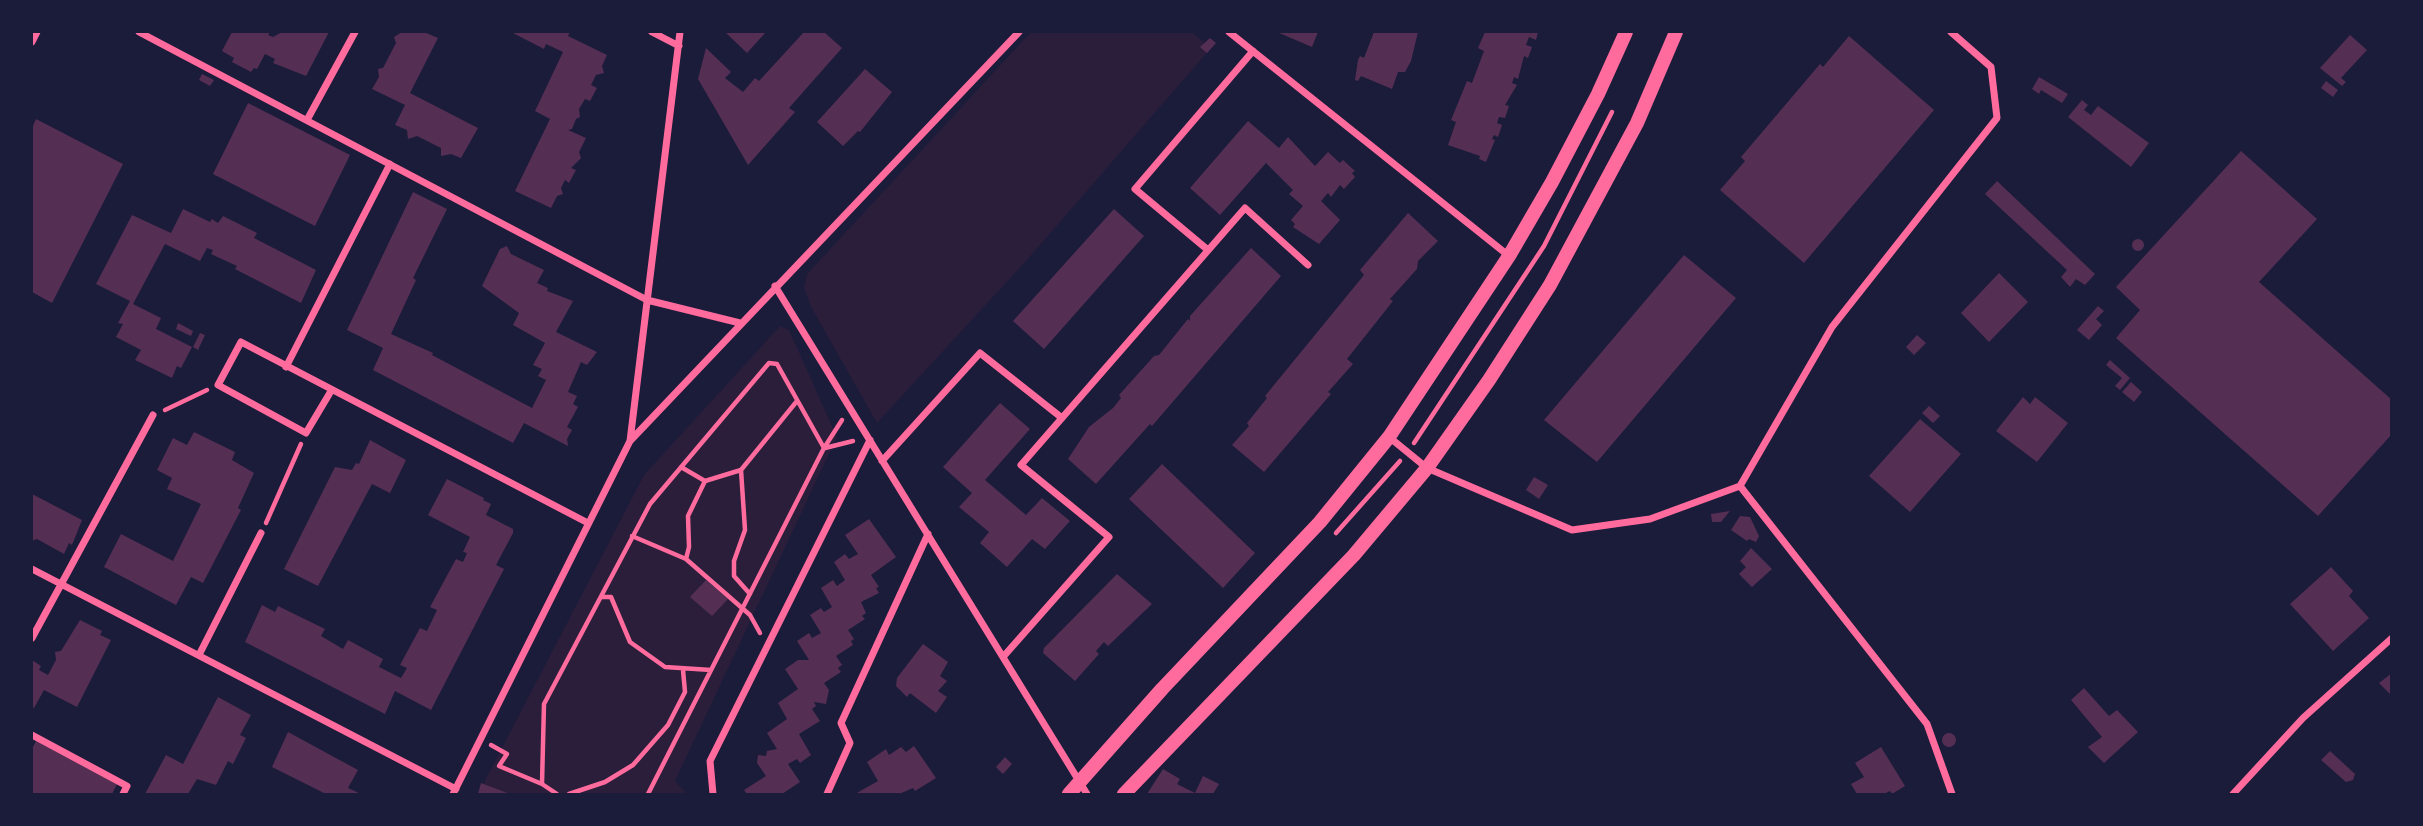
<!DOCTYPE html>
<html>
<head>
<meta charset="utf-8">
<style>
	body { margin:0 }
	#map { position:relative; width:2423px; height:826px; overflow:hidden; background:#1b1b3a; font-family:"Times New Roman",serif }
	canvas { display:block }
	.frame { position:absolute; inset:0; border:33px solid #1b1b3a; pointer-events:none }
</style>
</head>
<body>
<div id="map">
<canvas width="2423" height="826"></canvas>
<div class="frame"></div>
</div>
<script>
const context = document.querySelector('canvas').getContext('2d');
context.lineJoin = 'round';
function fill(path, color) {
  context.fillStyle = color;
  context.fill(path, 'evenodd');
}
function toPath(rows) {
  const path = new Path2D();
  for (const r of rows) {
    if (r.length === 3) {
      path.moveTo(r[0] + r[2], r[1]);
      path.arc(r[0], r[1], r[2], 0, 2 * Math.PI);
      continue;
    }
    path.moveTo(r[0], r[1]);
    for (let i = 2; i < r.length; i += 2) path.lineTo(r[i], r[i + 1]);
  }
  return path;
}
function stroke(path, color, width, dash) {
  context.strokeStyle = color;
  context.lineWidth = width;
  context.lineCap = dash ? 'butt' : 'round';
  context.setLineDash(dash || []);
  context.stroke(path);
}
const green = toPath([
	[1031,32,1192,32,1211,48,1027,260,877,423,811,307,804,288,807,274],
	[780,326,789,330,837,437,675,781,687,794,478,794,644,475]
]);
const building = toPath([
	[232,32,270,32,268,35,273,37,282,32,329,32,306,76,273,63,275,59,265,54,257,69,254,68,251,72,232,62,234,58,222,51],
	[402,32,424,32,438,38,410,93,478,128,461,158,451,154,441,156,441,148,417,136,408,139,407,130,395,125,405,105,372,89,379,77,378,69,383,68,396,43,394,37],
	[511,32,570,32,568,36,607,55,602,66,604,73,596,75,591,85,597,88,590,101,585,99,579,109,580,117,576,119,572,129,568,130,586,138,579,152,581,158,571,168,576,170,569,183,565,180,561,188,563,194,557,196,551,208,515,191,550,119,535,111,563,52,546,44,544,49],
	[725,32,766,32,747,53],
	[804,32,824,32,842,48,789,108,795,112,748,165,698,79,706,48,731,72,725,78,743,92,755,78,759,81],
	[1277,32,1318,32,1312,47],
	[1374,32,1418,32,1411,61,1405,72,1398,72,1392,89,1361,76,1358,81,1355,80,1358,60,1360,56,1364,58],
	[1485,32,1538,32,1536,40,1529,37,1526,45,1532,47,1528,58,1524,56,1518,79,1514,77,1512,83,1517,85,1505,105,1509,106,1505,118,1499,117,1497,123,1502,125,1498,137,1494,135,1492,139,1495,140,1486,162,1479,159,1480,156,1448,145,1456,122,1451,120,1467,81,1472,83,1484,51,1478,48],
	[2350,35,2367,50,2341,78,2346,82,2342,86,2320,68],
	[1849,36,1934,110,1804,263,1720,190,1745,161,1741,157,1820,64,1823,67],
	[1210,38,1216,43,1207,53,1200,47],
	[865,69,892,92,860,132,858,131,843,146,817,122],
	[202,74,214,80,210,86,199,80],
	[2039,77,2068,94,2062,103,2041,90,2039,94,2032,89],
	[2326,81,2338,90,2333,97,2321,88],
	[2082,100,2088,105,2084,110,2091,115,2098,106,2149,143,2131,167,2068,117],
	[248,103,350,155,315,226,213,174],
	[36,119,123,164,52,303,32,292,32,128],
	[1248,121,1279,148,1288,137,1315,166,1328,152,1340,163,1343,160,1355,171,1352,173,1355,177,1344,189,1340,185,1331,197,1328,193,1321,201,1340,220,1319,244,1293,227,1295,224,1291,220,1303,206,1289,194,1293,190,1266,163,1220,215,1190,188],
	[2241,151,2317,219,2259,282,2392,400,2392,434,2318,516,2116,338,2140,310,2116,287],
	[1997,181,2095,274,2085,285,2076,279,2070,287,2061,277,2067,270,1985,194],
	[413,192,447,209,413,278,416,280,391,334,433,353,432,355,532,408,546,380,538,376,542,369,533,365,545,343,513,325,519,313,482,286,500,249,507,246,511,254,544,270,537,283,548,288,547,291,573,301,556,332,597,352,587,365,581,362,568,392,577,396,573,404,578,407,567,427,572,430,567,439,568,446,524,423,513,443,373,370,383,348,347,330],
	[183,209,210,222,212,219,218,223,223,216,257,233,254,238,316,270,301,303,235,269,237,266,211,254,213,250,207,248,200,261,165,244,133,304,161,318,156,329,192,347,181,368,177,366,172,378,135,360,141,350,116,337,123,324,118,323,130,301,96,284,132,215,171,233],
	[1114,209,1144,236,1044,349,1013,321],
	[1408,213,1438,241,1418,261,1417,269,1390,299,1393,301,1347,359,1353,364,1328,392,1331,394,1264,472,1232,445,1249,426,1247,423,1267,398,1265,396,1364,275,1360,270],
	[2138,245,6],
	[1251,248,1281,276,1152,426,1150,424,1096,484,1068,459,1089,427,1113,408,1121,398,1119,395,1154,356,1159,355,1188,319,1190,321,1190,316],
	[1684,255,1736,298,1597,462,1544,420],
	[1999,273,2028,302,1989,342,1961,313],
	[2098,306,2104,311,2096,319,2102,325,2089,340,2077,330],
	[178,323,193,331,191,336,176,329],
	[200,333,205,335,198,350,193,347],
	[1917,335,1926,343,1914,355,1906,347],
	[2110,360,2130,378,2120,390,2115,386,2122,378,2106,365],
	[2131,382,2142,392,2134,402,2122,392],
	[2023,397,2030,404,2035,397,2068,423,2037,462,1996,431],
	[1000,403,1030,429,985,480,1026,515,1042,498,1070,521,1045,549,1032,539,1007,567,980,543,989,532,959,507,972,493,943,467],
	[1929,406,1940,416,1933,423,1922,413],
	[1920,419,1961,454,1910,512,1869,476],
	[194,432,235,452,232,460,254,473,238,508,241,510,203,583,191,577,176,605,104,567,121,534,173,561,201,504,167,489,172,478,157,470,173,438,187,445],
	[370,440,406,460,390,493,372,484,318,586,284,569,335,467,352,470,356,463,359,464],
	[1162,464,1255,553,1223,588,1129,499],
	[1534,477,1548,485,1539,499,1526,490],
	[447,479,484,498,483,500,491,504,486,515,513,529,513,533,496,565,504,569,431,710,395,691,385,714,245,642,262,605,275,612,278,606,325,629,321,636,343,649,348,640,383,659,379,667,401,678,407,668,400,665,420,628,427,631,437,610,430,607,456,559,463,562,467,553,463,552,470,537,428,515],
	[32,494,82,520,72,545,69,543,64,554,37,539,32,541],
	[1730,511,1721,522,1712,522,1711,514],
	[1740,516,1750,517,1759,536,1756,542,1749,539,1747,541,1731,530],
	[869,519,896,557,871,575,879,587,876,588,879,593,861,602,866,613,862,616,865,619,848,630,854,639,851,641,853,645,836,656,842,665,838,668,841,672,824,683,829,690,826,704,814,702,816,706,812,709,820,721,799,734,811,755,800,763,797,759,788,764,800,782,782,794,747,794,744,790,766,776,757,763,758,755,766,756,767,751,777,749,767,733,787,719,778,703,798,689,785,669,798,660,809,660,797,641,809,633,812,638,821,633,810,615,821,608,824,612,832,607,821,588,833,580,837,586,845,580,834,562,845,554,849,559,858,554,845,535],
	[1751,548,1772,569,1752,587,1739,574,1746,567,1740,561],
	[2331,567,2353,591,2349,596,2369,618,2333,651,2290,604],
	[1117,574,1152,604,1108,646,1104,642,1096,651,1099,654,1075,681,1043,653,1044,648],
	[706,580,728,599,712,616,690,597],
	[80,620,102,631,100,635,111,640,77,707,44,690,34,708,32,707,32,660,41,666,39,670,48,675,56,660,55,652,61,651],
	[923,644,948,662,940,676,947,681,938,691,947,697,936,713,910,693,907,697,896,686,897,678],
	[2392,673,2392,696,2379,683],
	[2084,688,2109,716,2117,710,2138,732,2104,763,2088,747,2102,737,2071,700],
	[218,697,251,715,240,735,246,738,233,764,228,761,216,785,197,779,188,794,145,794,166,755,183,764],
	[288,732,358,770,348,788,361,794,326,794,272,767],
	[1949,740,7],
	[36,741,117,784,112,794,32,794,32,749],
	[914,746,936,778,915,791,913,788,899,794,855,794,878,781,867,762,886,749,889,755,901,747,906,752],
	[1881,747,1905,786,1892,794,1890,791,1884,794,1857,794,1851,784,1864,777,1855,763],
	[2330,751,2355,774,2353,780,2346,782,2321,760],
	[1005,757,1012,764,1003,774,996,767],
	[1163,769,1180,779,1177,784,1195,793,1203,776,1219,784,1213,794,1147,794],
	[481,783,510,794,478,794]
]);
const path = toPath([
	[165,410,207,390],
	[1414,443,1544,246,1612,112],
	[824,448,842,420],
	[825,448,853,441],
	[681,467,705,481],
	[741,470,705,481,688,516,689,547,686,559,750,615,760,633],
	[266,523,301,444],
	[1336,533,1400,461],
	[632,536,686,559],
	[750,594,734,576,734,561,745,530,741,470,797,401],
	[601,597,611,597,630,642,665,667,711,670],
	[491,745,507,754,499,766,542,784],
	[557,794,542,784,544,704,650,504,769,363,777,364,824,448,648,794],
	[569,794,605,782,633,765,668,725,685,692,683,670]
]);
const minor = toPath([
	[139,32,647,300,740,323],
	[652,32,679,46],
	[1229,32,1509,256],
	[32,42,37,32],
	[307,120,355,32],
	[1208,250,1135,189,1253,51],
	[775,286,1087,794],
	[286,367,390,164],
	[331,391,306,433,218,385,241,342,588,523],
	[1389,437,1427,468,1572,530,1650,519,1740,486,1832,327,1997,118,1991,67,1951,32],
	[630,441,1019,32],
	[882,461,980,353,1062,418],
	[1740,486,1927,724,1952,794],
	[32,569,456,789],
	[32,638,153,415],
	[199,655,261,533],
	[1003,657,1109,537,1021,465,1245,208,1308,265],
	[32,735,127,786,123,794],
	[453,794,630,441,680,32],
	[713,794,710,761,870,440],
	[827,794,850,743,841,723,928,534],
	[2233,794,2303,718,2392,638]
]);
const secondary = toPath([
	[1069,794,1162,689,1320,522,1389,437,1509,256,1552,182,1598,94,1626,32],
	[1124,794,1354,555,1427,468,1489,380,1550,285,1637,123,1676,32]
]);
fill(green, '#2a1e3b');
fill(building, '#542f53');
stroke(path, '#ff6b9d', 4.5);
stroke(minor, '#ff6b9d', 7);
stroke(secondary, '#ff6b9d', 14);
</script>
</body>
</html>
